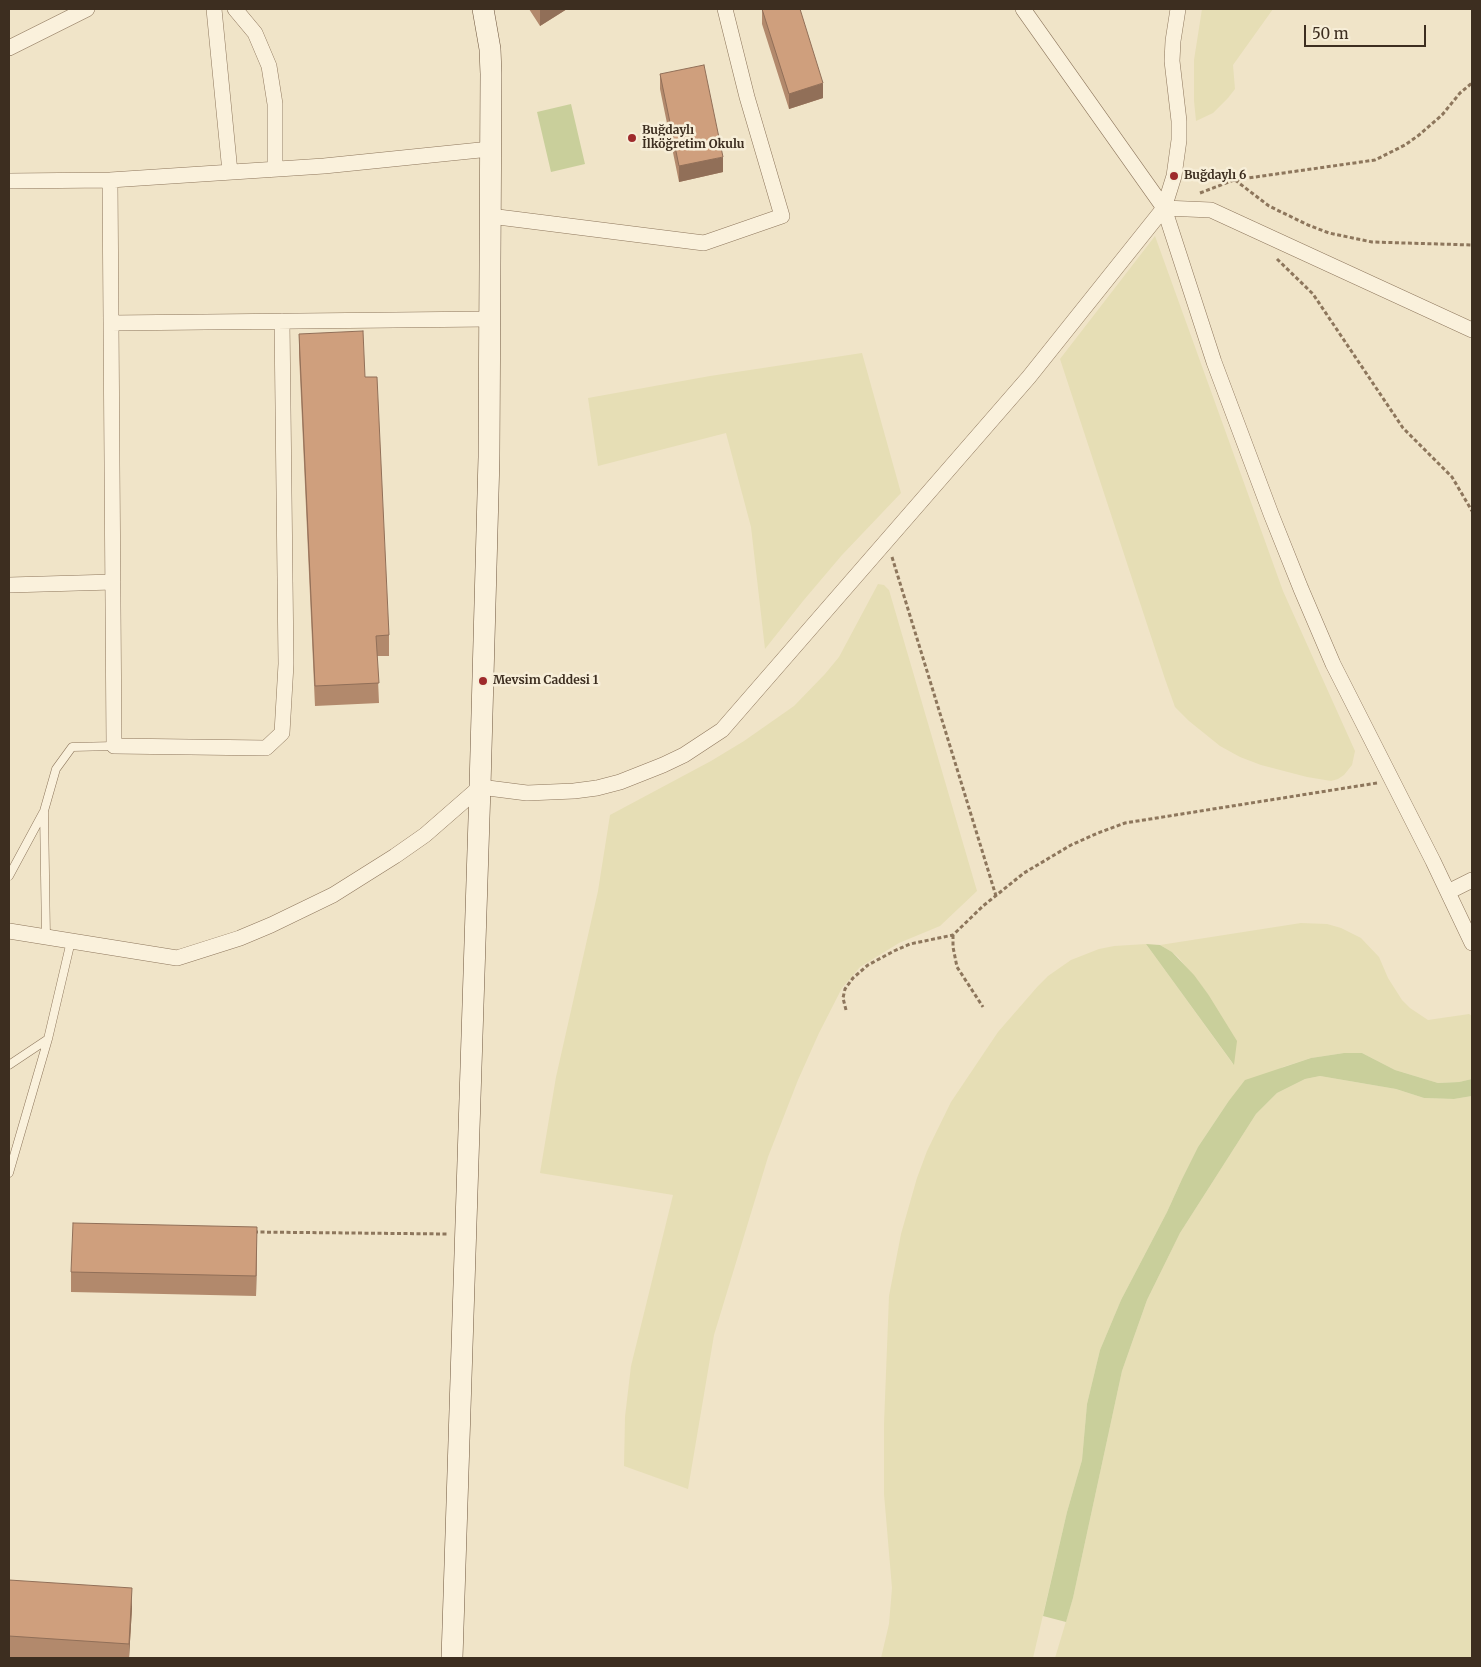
<!DOCTYPE html>
<html>
<head>
<meta charset="utf-8">
<style>
	body { margin:0 }
	#map { position:relative; width:1481px; height:1667px; overflow:hidden; background:#f0e4c8; font-family:Merriweather,serif }
	canvas { display:block }
	.frame { position:absolute; inset:0; border:10px solid #3d2e20; pointer-events:none }
	.scale { position:absolute; left:1304px; top:25px; width:122px; height:22px; box-sizing:border-box; border:2px solid #3d2e20; border-top:0; padding-left:6px; font-size:15px; line-height:18px; white-space:nowrap; color:#3d2e20; -webkit-text-stroke:4px #f7eed8; paint-order:stroke }
</style>
</head>
<body>
<div id="map">
<canvas width="1481" height="1667"></canvas>
<div class="frame"></div>
<div class="scale">50 m</div>
</div>
<script>
const context = document.querySelector('canvas').getContext('2d');
context.lineJoin = 'round';
function fill(path, color) {
  context.fillStyle = color;
  context.fill(path, 'evenodd');
}
function toPath(rows) {
  const path = new Path2D();
  for (const r of rows) {
    path.moveTo(r[0], r[1]);
    for (let i = 2; i < r.length; i += 2) path.lineTo(r[i], r[i + 1]);
  }
  return path;
}
function stroke(path, color, width, dash) {
  context.strokeStyle = color;
  context.lineWidth = width;
  context.lineCap = dash ? 'butt' : 'round';
  context.setLineDash(dash || []);
  context.stroke(path);
}
function drawText(font, color, halo, rows, align = 'center') {
  context.font = font + ' Merriweather,serif';
  context.lineWidth = 5;
  context.setLineDash([]);
  context.textBaseline = 'middle';
  context.strokeStyle = halo;
  context.fillStyle = color;
  for (const [text, x, y, turn = 0] of rows) {
    context.save();
    context.translate(x, y);
    context.rotate((+turn || 0) * Math.PI / 180);
    context.textAlign = isNaN(turn) ? turn : align;
    if (halo) context.strokeText(text, 0, 0);
    context.fillText(text, 0, 0);
    context.restore();
  }
}
const farmland = toPath([
	[1202,9,1273,9,1233,65,1235,89,1228,98,1213,113,1196,121,1194,101,1194,60],
	[1155,236,1283,591,1355,751,1352,765,1344,775,1338,779,1331,781,1307,777,1261,765,1240,757,1220,746,1189,721,1175,707,1165,679,1060,359],
	[862,353,901,493,842,555,803,601,765,649,751,527,726,433,598,466,588,398,710,376],
	[878,584,884,585,889,590,977,891,940,926,899,943,860,967,842,988,819,1033,798,1080,768,1157,714,1335,688,1489,624,1466,625,1417,631,1366,673,1195,540,1173,556,1077,598,891,610,815,711,761,744,741,794,706,825,674,839,657],
	[1301,923,1327,924,1341,928,1361,938,1379,957,1388,978,1402,1000,1410,1008,1428,1020,1469,1014,1472,1016,1472,1079,1459,1082,1438,1083,1395,1070,1362,1053,1344,1053,1311,1058,1283,1067,1228,1102,1198,1147,1182,1179,1167,1212,1121,1300,1100,1350,1087,1404,1082,1460,1067,1512,1033,1658,881,1658,889,1624,892,1588,884,1494,884,1424,889,1296,901,1234,917,1178,927,1151,951,1102,998,1032,1038,986,1048,976,1071,960,1099,949,1114,946,1146,944,1233,1064,1208,994,1178,957,1172,952,1160,945],
	[1320,1076,1396,1089,1424,1098,1454,1099,1472,1096,1472,1658,1055,1658,1073,1598,1122,1371,1147,1300,1180,1233,1256,1114,1277,1093,1305,1079]
]);
const green = toPath([
	[571,104,585,164,551,172,537,112],
	[1146,944,1160,945,1172,952,1194,975,1208,994,1237,1041,1234,1065],
	[1344,1053,1362,1053,1395,1070,1438,1083,1459,1082,1472,1079,1472,1096,1454,1099,1424,1098,1396,1089,1320,1076,1305,1079,1277,1093,1256,1114,1180,1233,1147,1300,1122,1371,1073,1598,1066,1622,1043,1616,1067,1512,1082,1460,1087,1404,1100,1350,1121,1300,1167,1212,1182,1179,1198,1147,1228,1102,1245,1080,1311,1058]
]);
const path = toPath([
	[1235,180,1269,206,1308,225,1329,233,1372,242,1472,245],
	[1200,193,1234,180,1375,160,1405,145,1419,135,1442,115,1460,93,1472,83],
	[1277,259,1313,294,1403,428,1452,477,1472,511],
	[892,557,996,896],
	[953,935,953,947,957,967,983,1007],
	[846,1010,843,998,845,989,853,978,868,965,894,951,910,944,953,935,983,906,1024,873,1071,845,1098,833,1125,823,1377,783],
	[254,1232,448,1234]
]);
const lane = toPath([
	[9,876,43,813],
	[46,937,44,811,56,769,72,747,114,746],
	[9,1065,48,1039,71,941],
	[9,1173,48,1039]
]);
const street = toPath([
	[214,9,230,172],
	[235,9,255,33,269,66,275,104,275,169],
	[1023,9,1164,208,1214,362,1271,514,1301,589,1333,664,1433,861,1472,943],
	[9,48,87,9],
	[110,180,114,746,266,748,282,733,286,664,282,321],
	[9,181,110,180,324,166,490,149],
	[1164,208,1211,210,1472,330],
	[490,216,704,243,782,216,747,97,725,9],
	[111,323,489,319],
	[9,585,113,582],
	[1448,892,1472,880],
	[9,931,177,958,240,938,271,925,333,895,395,856,425,835,480,787,527,793,574,791,597,788,620,782,663,765,684,755,722,730,1029,377,1164,208,1174,176,1179,140,1179,121,1172,61,1173,41,1178,9]
]);
const secondary = toPath([
	[452,1658,480,787,489,457,491,74,490,49,483,9]
]);
const wall = toPath([
	[529,9,567,9,540,26],
	[762,9,823,98,789,109,762,24],
	[660,74,723,172,679,182,660,89],
	[299,334,365,377,389,635,389,656,377,656,379,703,315,706,299,354],
	[257,1247,256,1296,71,1292,71,1272],
	[9,1580,132,1608,129,1658,34,1658,9,1657]
]);
const shadedWall = toPath([
	[540,9,567,9,540,26],
	[823,83,823,98,789,109,789,94],
	[723,157,723,172,679,182,679,166],
	[257,1227,257,1247,256,1296,256,1276],
	[132,1588,132,1608,129,1658,129,1644]
]);
const building = toPath([
	[762,9,800,9,823,83,789,94,762,9],
	[704,65,723,157,679,166,660,74,704,65],
	[363,331,365,377,377,377,389,635,376,636,379,683,315,686,299,334,363,331],
	[73,1223,257,1227,256,1276,71,1272,73,1223],
	[9,1580,132,1588,129,1644,9,1636,9,1580]
]);
const markers = [
	[632,138,5,"#9e2a2b"],
	[1174,176,5,"#9e2a2b"],
	[483,681,5,"#9e2a2b"]
];
const poiNames = [
	["Buğdaylı",642,131],
	["İlköğretim Okulu",642,145],
	["Buğdaylı 6",1184,176],
	["Mevsim Caddesi 1",493,681]
];
fill(farmland, '#e6deb5');
fill(green, '#c9cf9b');
stroke(lane, '#8d765c', 9);
stroke(street, '#8d765c', 16);
stroke(secondary, '#6f573f', 22);
stroke(path, '#8d765c', 3, [4, 2.5]);
stroke(lane, '#faf1dc', 8);
stroke(street, '#faf1dc', 15);
stroke(secondary, '#faf1dc', 21);
fill(wall, '#b2896c');
fill(shadedWall, '#916f58');
fill(building, '#cf9f7d');
stroke(building, '#916f58', 1);
for (const [x, y, r, color] of markers) {
  const dot = new Path2D();
  dot.arc(x, y, r, 0, 2 * Math.PI);
  context.fillStyle = color;
  context.fill(dot);
  stroke(dot, '#f7eed8', 2);
}
drawText('bold 12px', '#3d2e20', '#f7eed8', poiNames, 'left');
</script>
</body>
</html>
